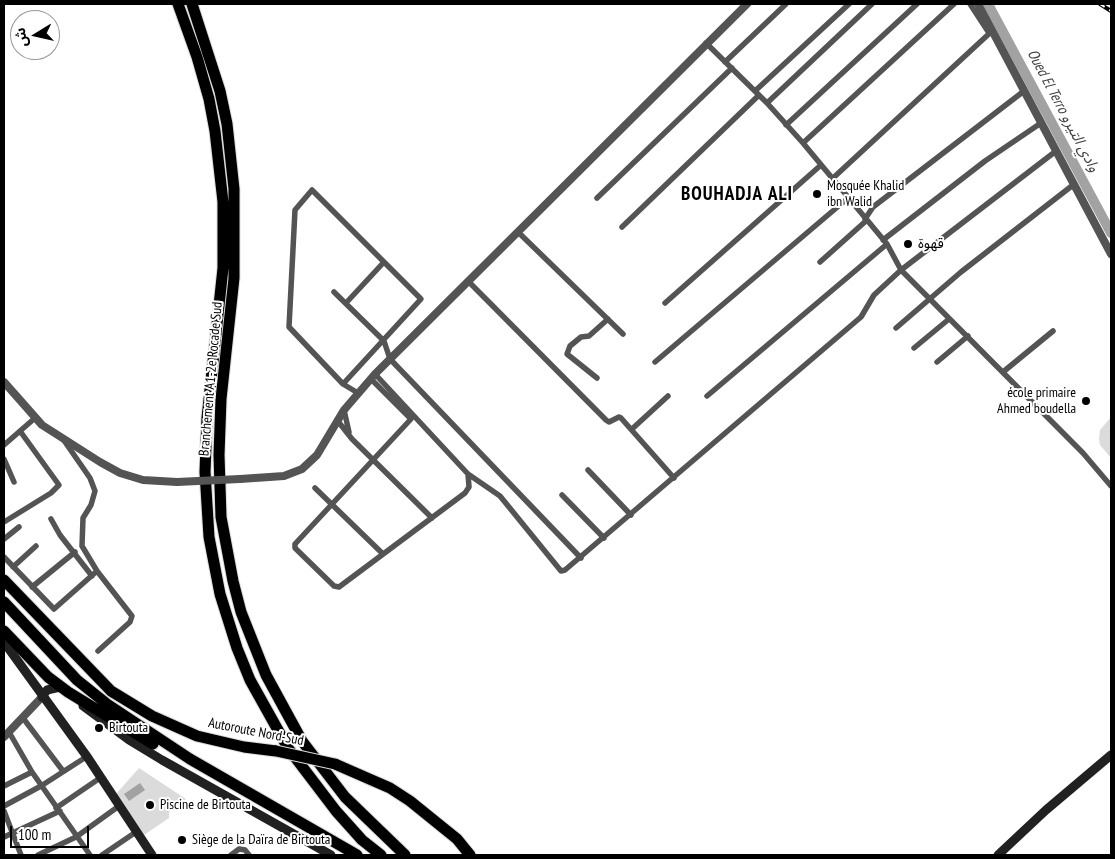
<!DOCTYPE html>
<html>
<head>
<meta charset="utf-8">
<style>
	body { margin:0 }
	#map { position:relative; width:1115px; height:859px; overflow:hidden; background:#fff; font-family:"PT Sans Narrow","Noto Sans Arabic",sans-serif }
	canvas { display:block }
	.frame { position:absolute; inset:0; border:5px solid #000; pointer-events:none }
	.north { position:absolute; left:10px; top:10px; width:50px; height:50px; box-sizing:border-box; background:#fff; border:1px solid #999; border-radius:50%; rotate:261deg; font-size:14px; font-weight:700; line-height:20px; text-align:center; color:#000 }
	.north::after { content:''; display:block; margin:auto; width:18px; height:22px; background:#000; clip-path:polygon(50% 0,100% 100%,50% 72%,0 100%) }
	.scale { position:absolute; left:10px; top:826px; width:79px; height:22px; box-sizing:border-box; border:2px solid #000; border-top:0; padding-left:6px; font-size:15px; line-height:18px; white-space:nowrap; color:#000; -webkit-text-stroke:4px #fff; paint-order:stroke }
</style>
</head>
<body>
<div id="map">
<canvas width="1115" height="859"></canvas>
<div class="frame"></div>
<div class="north">ش</div>
<div class="scale">100 m</div>
</div>
<script>
const context = document.querySelector('canvas').getContext('2d');
context.lineJoin = 'round';
function fill(path, color) {
  context.fillStyle = color;
  context.fill(path, 'evenodd');
}
function toPath(rows) {
  const path = new Path2D();
  for (const r of rows) {
    path.moveTo(r[0], r[1]);
    for (let i = 2; i < r.length; i += 2) path.lineTo(r[i], r[i + 1]);
  }
  return path;
}
function stroke(path, color, width, dash) {
  context.strokeStyle = color;
  context.lineWidth = width;
  context.lineCap = dash ? 'butt' : 'round';
  context.setLineDash(dash || []);
  context.stroke(path);
}
function drawText(font, color, halo, rows, align = 'center') {
  context.font = font + ' "PT Sans Narrow","Noto Sans Arabic",sans-serif';
  context.lineWidth = 4;
  context.setLineDash([]);
  context.textBaseline = 'middle';
  context.strokeStyle = halo;
  context.fillStyle = color;
  for (const [text, x, y, turn = 0] of rows) {
    context.save();
    context.translate(x, y);
    context.rotate((+turn || 0) * Math.PI / 180);
    context.textAlign = isNaN(turn) ? turn : align;
    if (halo) context.strokeText(text, 0, 0);
    context.fillText(text, 0, 0);
    context.restore();
  }
}
const green = toPath([
	[1111,417,1111,458,1100,445,1099,439,1100,430],
	[139,768,186,799,169,812,169,818,144,835,116,794]
]);
const water = toPath([
	[140,783,145,790,129,801,124,794]
]);
const river = toPath([
	[988,4,1111,233]
]);
const minor = toPath([
	[970,4,989,33],
	[706,43,767,103,803,143,887,244,901,270,1083,453,1111,486],
	[725,62,786,4],
	[755,91,849,4],
	[767,103,872,4],
	[786,125,917,4],
	[803,143,954,4],
	[832,179,992,31],
	[597,198,732,68],
	[865,219,873,207,1024,91],
	[622,227,758,96],
	[518,232,623,334],
	[883,240,985,161,1041,123],
	[820,262,867,220],
	[468,281,606,420,609,422,619,417,621,418,674,478],
	[334,292,384,341,390,359,581,558],
	[346,303,384,262],
	[665,303,821,165],
	[896,328,961,272,1073,185],
	[914,348,949,319],
	[655,362,848,198],
	[937,362,968,336],
	[1003,372,1053,331],
	[375,374,468,474,500,496,561,571,565,570,861,317,874,295,901,270,1056,151],
	[597,378,567,354,570,346,581,337,589,336,608,319],
	[371,379,411,419,295,544,295,548,334,586,339,587,465,493,469,487,468,474],
	[343,384,421,299,312,190,295,210,289,327,343,384,358,393],
	[707,396,887,244],
	[344,410,349,432],
	[337,420,352,439,432,518],
	[632,429,668,396],
	[63,439,90,478,95,491,91,505,83,518,82,546,97,571,132,616,130,622,98,651],
	[4,445,35,418],
	[4,459,14,482],
	[588,470,631,515],
	[315,488,383,554],
	[562,495,604,538],
	[51,519,60,535,92,576],
	[4,522,51,493,59,485,20,431],
	[4,539,19,527],
	[4,557,54,609,97,571],
	[13,567,36,546],
	[32,587,75,552],
	[23,718,63,771],
	[9,732,32,772,90,855],
	[4,786,32,772],
	[4,806,41,786,86,757],
	[56,808,100,778],
	[4,811,21,855],
	[4,837,60,811],
	[38,855,76,837,119,806],
	[102,855,136,832],
	[231,855,239,849,245,850,249,855]
]);
const tertiary = toPath([
	[978,4,1111,254],
	[4,382,42,425,100,462,120,473,143,480,177,482],
	[240,479,284,476,302,469,317,455,344,410,375,374,747,4],
	[4,737,42,697]
]);
const secondary = toPath([
	[4,642,88,758,152,855],
	[42,697,47,690,60,687],
	[83,706,129,740,162,760,331,855],
	[998,855,1046,810,1111,755]
]);
const motorway = toPath([
	[178,4,197,57,209,99,215,131,223,202,223,268,207,418,205,472,209,537,220,594,237,648,250,680,288,748,336,811,362,840,381,855],
	[192,4,220,91,227,124,234,189,234,278,221,399,219,455,221,517,233,581,241,612,266,675,302,741,345,797,405,855],
	[4,580,111,691,152,716,197,736,244,747,276,751],
	[4,602,77,680,107,704,190,759,357,855],
	[4,631,48,677,68,692,153,744],
	[335,764,390,788,410,801,457,839,470,855]
]);
const rail = toPath([
	[1100,4,1111,11]
]);
const tertiaryBridge = toPath([
	[177,482,240,479]
]);
const motorwayBridge = toPath([
	[276,751,335,764]
]);
const markers = [
	[817,194,5,"#000"],
	[908,244,5,"#000"],
	[1086,401,5,"#000"],
	[99,728,5,"#000"],
	[150,805,5,"#000"],
	[182,840,5,"#000"]
];
const poiNames = [
	["Mosquée Khalid",827,186],
	["ibn Walid",827,202],
	["قهوة",918,244],
	["école primaire",1076,393,"right"],
	["Ahmed boudella",1076,409,"right"],
	["Birtouta",109,728],
	["Piscine de Birtouta",160,805],
	["Siège de la Daïra de Birtouta",192,840]
];
const streetNames = [
	["Branchement A1-2e Rocade Sud",211,379,-85],
	["Autoroute Nord-Sud",256,732,11]
];
const waterNames = [
	["Oued El Terro وادي التيرو",1063,111,62]
];
const districtNames = [
	["BOUHADJA ALI",737,195]
];
fill(green, '#dbdbdb');
fill(water, '#a2a2a2');
stroke(river, '#a2a2a2', 10);
stroke(motorway, '#dbdbdb', 13);
stroke(minor, '#545454', 5.5);
stroke(tertiary, '#545454', 8);
stroke(secondary, '#212121', 9);
stroke(motorway, '#000', 11);
stroke(rail, '#000', 4);
stroke(rail, '#fff', 2, [5.5]);
stroke(motorwayBridge, '#dbdbdb', 13, []);
stroke(tertiaryBridge, '#545454', 8);
stroke(motorwayBridge, '#000', 11);
for (const [x, y, r, color] of markers) {
  const dot = new Path2D();
  dot.arc(x, y, r, 0, 2 * Math.PI);
  context.fillStyle = color;
  context.fill(dot);
  stroke(dot, '#fff', 2);
}
drawText('14px', '#000', '#fff', poiNames, 'left');
drawText('14px', '#000', '#fff', streetNames);
drawText('italic 15px', '#434343', '#fff', waterNames);
context.letterSpacing = '1px';
drawText('bold 19px', '#000', '#fff', districtNames);
context.letterSpacing = '0px';
</script>
</body>
</html>
